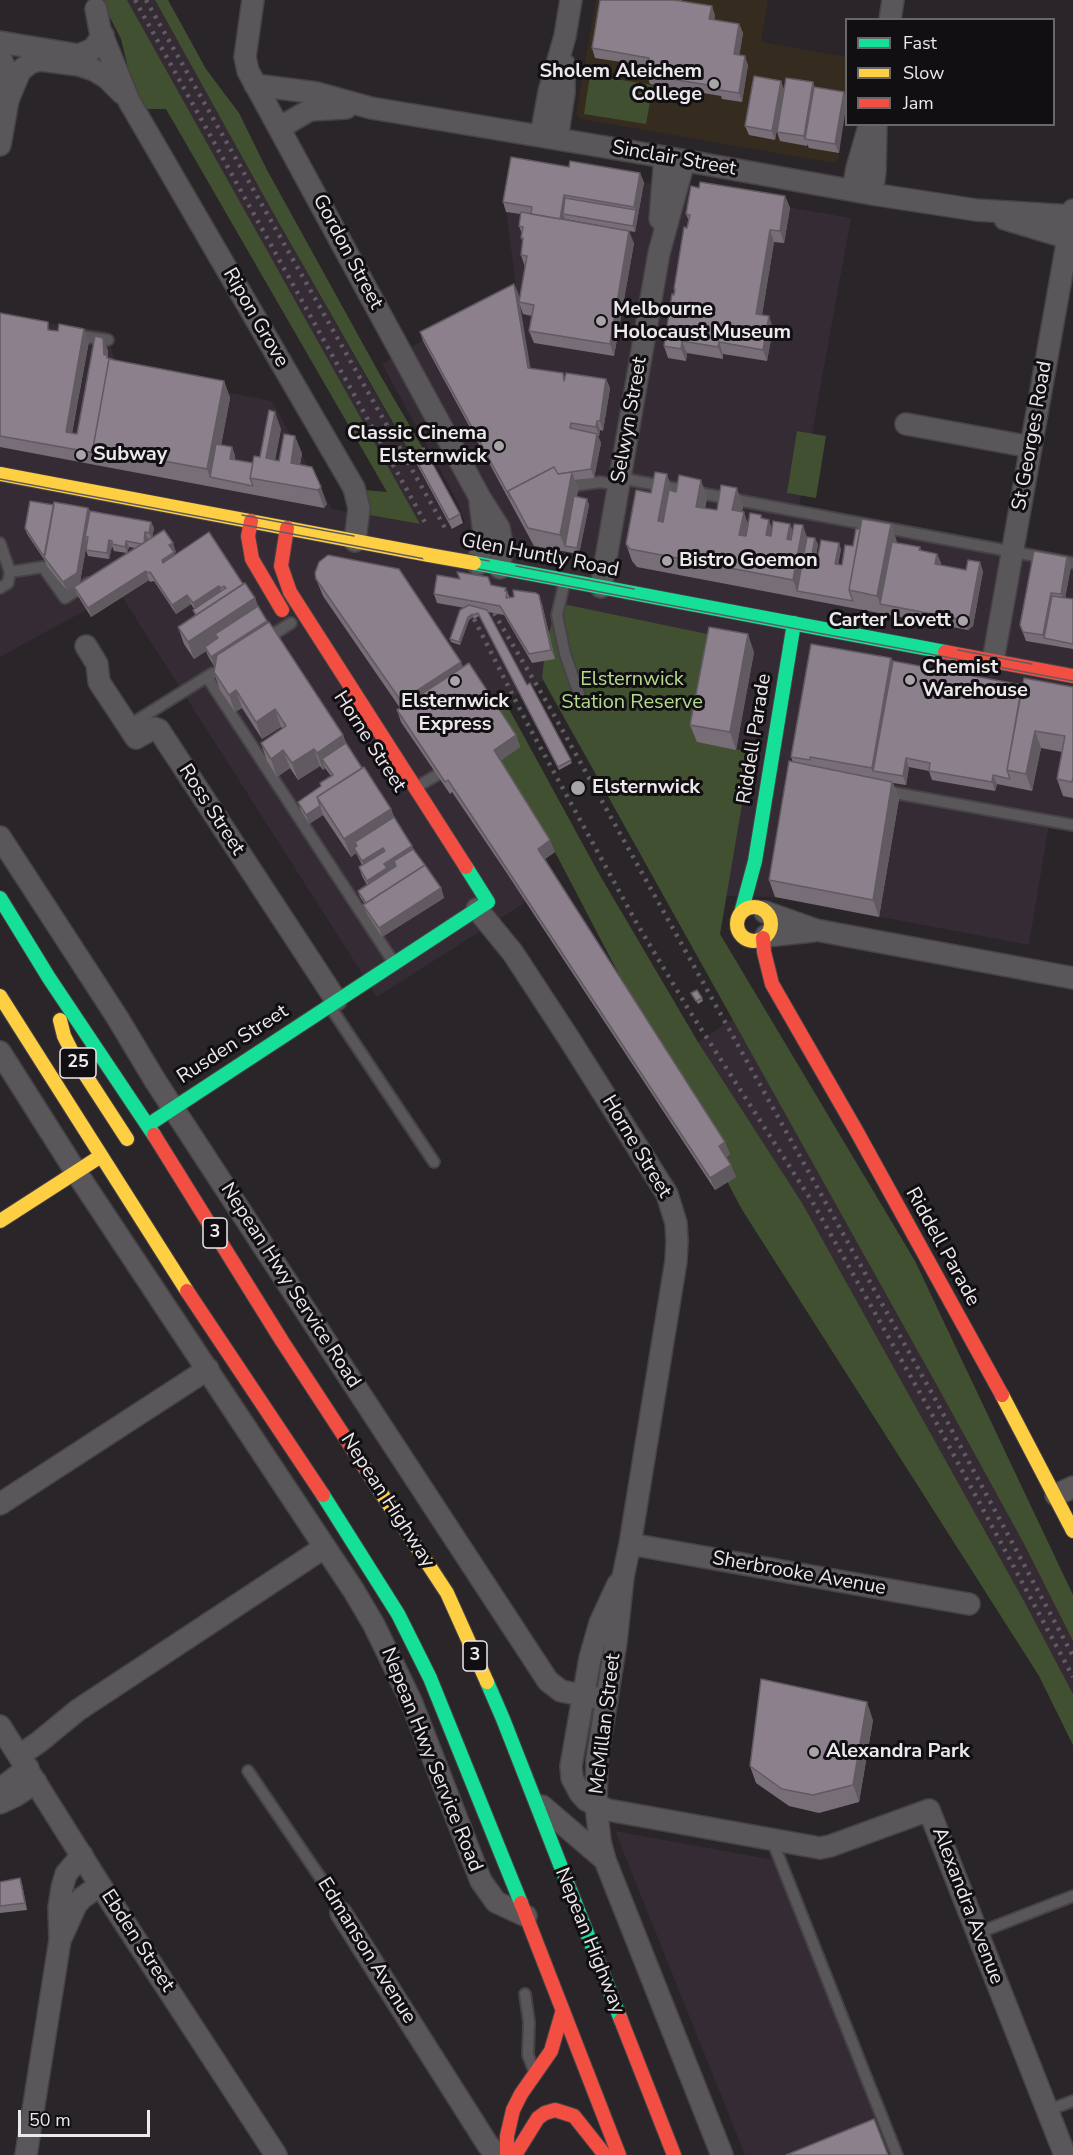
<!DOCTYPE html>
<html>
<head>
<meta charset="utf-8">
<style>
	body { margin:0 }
	#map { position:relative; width:1073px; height:2155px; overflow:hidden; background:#292529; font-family:"Nunito Sans",sans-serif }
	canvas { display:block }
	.legend { position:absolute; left:845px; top:18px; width:210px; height:108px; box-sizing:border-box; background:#110f11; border:2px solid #696669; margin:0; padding:8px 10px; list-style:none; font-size:18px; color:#ece8ec }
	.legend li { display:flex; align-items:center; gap:12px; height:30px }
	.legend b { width:30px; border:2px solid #696669 }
	.scale { position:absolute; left:18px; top:2110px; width:132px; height:27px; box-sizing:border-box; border:3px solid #ece8ec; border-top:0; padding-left:8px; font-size:18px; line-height:21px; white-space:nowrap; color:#ece8ec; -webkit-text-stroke:4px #110f11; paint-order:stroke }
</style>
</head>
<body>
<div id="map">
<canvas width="1073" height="2155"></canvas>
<ul class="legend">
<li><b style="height:8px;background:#16e098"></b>Fast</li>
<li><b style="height:8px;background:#ffcf43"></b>Slow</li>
<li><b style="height:8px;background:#f24e42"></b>Jam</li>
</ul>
<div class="scale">50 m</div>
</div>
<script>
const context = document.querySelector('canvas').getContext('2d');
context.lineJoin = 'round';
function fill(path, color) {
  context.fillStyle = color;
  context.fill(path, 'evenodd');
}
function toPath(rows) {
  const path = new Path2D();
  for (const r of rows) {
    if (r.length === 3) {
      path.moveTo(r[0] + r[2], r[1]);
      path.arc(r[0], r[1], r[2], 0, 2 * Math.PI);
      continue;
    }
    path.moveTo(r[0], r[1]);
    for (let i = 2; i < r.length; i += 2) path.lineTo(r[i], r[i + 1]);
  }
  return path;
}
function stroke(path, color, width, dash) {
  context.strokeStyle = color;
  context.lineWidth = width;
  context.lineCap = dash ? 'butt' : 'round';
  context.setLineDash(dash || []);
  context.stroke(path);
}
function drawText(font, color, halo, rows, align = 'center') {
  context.font = font + ' "Nunito Sans",sans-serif';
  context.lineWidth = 6;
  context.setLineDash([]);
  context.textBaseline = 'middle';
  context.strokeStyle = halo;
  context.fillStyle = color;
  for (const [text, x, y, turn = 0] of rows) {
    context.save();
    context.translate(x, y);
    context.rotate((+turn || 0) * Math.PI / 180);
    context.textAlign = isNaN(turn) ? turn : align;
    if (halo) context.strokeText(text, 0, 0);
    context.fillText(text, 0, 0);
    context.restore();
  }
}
const built = toPath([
	[127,0,155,0,271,209,453,530,465,523,458,503,382,364,516,286,506,212,514,160,851,218,799,506,1073,558,1073,829,1049,825,1029,945,775,897,726,896,751,752,697,743,542,678,543,681,520,692,505,702,503,699,449,793,452,792,526,902,377,997,119,592,0,657,0,316,106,331,118,371,272,401,332,509,419,524],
	[733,1019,940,1391,1023,1542,1073,1641,1073,1694,869,1323,698,1042],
	[615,1831,785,1862,901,2155,745,2155]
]);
const education = toPath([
	[596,0,768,0,761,42,846,57,846,112,838,159,834,163,581,119,576,114]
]);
const green = toPath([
	[101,0,127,0,420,524,369,515,365,490,387,492,166,109,145,109,128,68,121,39],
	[155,0,168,0,206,69,239,113,267,170,379,373,428,457,416,463,271,209],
	[590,75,653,85,646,124,584,114],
	[797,431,826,436,816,498,787,493],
	[558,603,717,636,697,742,751,752,720,934,915,1261,1073,1595,1073,1641,1023,1542,940,1391,542,678,546,643],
	[503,698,598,872,698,1042,802,1203,1025,1603,1073,1694,1073,1745,1039,1676,741,1208,555,852,499,762,492,704]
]);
const lane = toPath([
	[74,335,108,340],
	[620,478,1073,563],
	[565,487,600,482,619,485],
	[0,543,10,572,8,583,0,588],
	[10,572,43,567,65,598,88,583],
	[565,580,557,615,565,654,579,694],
	[266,639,291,623],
	[207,677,394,963],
	[128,726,213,673],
	[418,786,437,775],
	[884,791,1073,825],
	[331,1008,434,1162],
	[248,1771,343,1911,341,1913],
	[772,1840,897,2155],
	[978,1933,1073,1896],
	[525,1994,529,2022,528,2055,533,2068],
	[1046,2111,1073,2101]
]);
const street = toPath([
	[253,0,245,57,248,71,479,496,499,528,502,544,500,568],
	[96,9,100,30,129,101,354,488,359,508,355,541],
	[890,20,893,0],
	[0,42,79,55,93,49,103,35],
	[0,57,5,68,8,100,0,145],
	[255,85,317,93,371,108,665,157,872,194,976,210,1072,216],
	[8,100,20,71,30,63,40,60,79,65,94,70,107,78,122,93],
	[279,128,310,110,346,108],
	[541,136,549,92,565,36,571,0],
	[557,139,564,93,564,64],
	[853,190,857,168,868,130],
	[872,194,875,171,876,124],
	[660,219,665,157],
	[1005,219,1068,238],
	[906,424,1031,447],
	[478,564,484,534,480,503],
	[601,587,659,253,684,161],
	[86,646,97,664,99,682,136,738,154,728,159,730,336,1000],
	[993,661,1073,210],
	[0,837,117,1017,156,1082,548,1681,561,1691,607,1700],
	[477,909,513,953,568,1037,667,1194,676,1223,677,1241,676,1261,630,1544,623,1577,616,1642,597,1760,596,1805,600,1841,605,1860,722,2155],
	[765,912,816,930,1073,978],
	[766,936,813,931],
	[0,1052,76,1172,354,1591,374,1625,411,1701,481,1881,496,1902,526,1916],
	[1056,1495,1073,1487],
	[0,1504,208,1369],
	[630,1544,969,1604],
	[618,1584,600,1623,590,1658,571,1766,572,1778,580,1793,586,1800,608,1810,820,1848,830,1846,929,1810,1065,2155],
	[0,1726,100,1885,276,2155],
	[19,1756,39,1742,78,1710,325,1547],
	[0,1789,28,1768],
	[0,1803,15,1796,36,1782],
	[542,1806,605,1860],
	[341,1913,488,2145,498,2155],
	[62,1936,76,1905,82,1898,100,1885],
	[26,2155,60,1940,59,1908,62,1888,66,1874,82,1855]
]);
const fast = toPath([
	[474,563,945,652],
	[0,898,49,978,154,1135],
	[741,913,755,861,794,623],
	[148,1125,488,902,466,867],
	[323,1495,398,1614,430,1678,521,1903],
	[487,1682,503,1719,621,2020]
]);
const slow = toPath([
	[0,474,429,555],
	[754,924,17],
	[0,996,187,1291],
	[60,1020,64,1036,77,1062,127,1139],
	[0,1221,101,1156],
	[1002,1395,1073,1531],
	[376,1485,447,1593,487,1682]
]);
const jam = toPath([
	[251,521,248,536,252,559,282,610],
	[287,528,281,566,290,592,466,867],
	[945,652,1073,676],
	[763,938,764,952,772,984,857,1132,1002,1395],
	[154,1135,282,1341,376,1485],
	[187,1291,323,1495],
	[521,1903,619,2155],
	[621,2020,674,2155],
	[507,2155,507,2136,513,2110,521,2094,551,2051,562,2013],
	[515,2155,538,2118,545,2113,555,2110,574,2116,605,2155]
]);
const tram = toPath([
	[0,479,1073,681],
	[242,515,354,536],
	[433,551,489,561],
	[516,566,634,589],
	[958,650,1032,664]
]);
const rail = toPath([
	[135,0,427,526],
	[146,0,445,528],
	[494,613,549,706,934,1397,1073,1656],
	[474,619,527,723,636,922,687,1007,813,1203,929,1409,1073,1677]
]);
const slowBridge = toPath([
	[429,555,474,563]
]);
const wall = toPath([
	[600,0,682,0,681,1,715,15,714,20,739,24,743,33,739,55,748,65,742,102,722,99,721,96,650,84,647,75,648,66,595,58,592,48],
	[781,81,784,90,775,140,749,135,745,126],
	[813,82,814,87,844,92,839,153,809,148,807,144,807,146,780,141,777,132],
	[644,182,635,232,565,219,634,243,614,356,534,343,529,331,532,316,523,314,519,303,530,368,563,373,565,377,606,379,610,388,603,431,600,430,599,436,598,436,601,443,594,478,575,480,578,489,577,497,587,499,589,505,579,554,534,546,423,341,420,332,514,284,518,293,519,302,525,267,521,255,523,242,521,238,522,234,519,226,521,214,506,212,503,202],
	[699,188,785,196,790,208,784,243,774,242,762,315,773,328,767,361,723,354,723,359,687,353,686,361,668,358,664,346,675,292,674,289,687,228,689,221,686,214],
	[0,313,51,330,89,341,72,433,77,434,108,350,108,358,112,360,224,381,230,398,221,445,232,447,235,456,235,460,253,463,260,457,281,429,275,460,279,461,302,453,300,465,327,504,324,508,0,447],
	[413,454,460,514,463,523,452,529,416,463],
	[673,491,707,497,705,508,717,510,743,506,742,512,748,524,762,518,772,528,790,524,793,532,807,537,818,544,815,561,817,561,841,549,838,565,842,565,853,546,860,529,891,524,897,543,920,547,921,551,937,554,941,563,940,565,966,570,983,571,973,626,968,630,637,567,632,561,626,544],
	[54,505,88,508,90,511,151,522,154,528,152,537,176,552,174,553,175,555,243,584,255,598,258,606,268,622,343,735,346,743,362,768,391,809,394,817,413,849,441,888,444,898,382,937,367,914,363,905,365,904,360,897,358,891,367,885,362,876,359,867,362,865,356,853,351,857,323,815,309,824,301,811,298,802,321,787,320,783,331,776,325,768,323,770,320,766,298,780,290,768,277,777,267,761,261,743,283,729,281,727,262,739,242,708,235,712,220,690,214,672,215,665,214,666,208,656,206,651,194,659,184,644,178,627,195,615,193,610,194,609,191,604,176,614,154,581,150,582,149,580,91,617,78,596,74,587,127,553,114,551,112,546,109,559,88,556,86,550,87,542,80,582,67,591,47,566,45,561,27,534,25,528],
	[129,547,135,548,127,553],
	[1067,557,1071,566,1065,598,1073,599,1073,649,1026,641,1020,625],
	[457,572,507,591,510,598,542,604,555,659,532,663,504,615,488,612,527,685,572,763,559,770,479,616,474,619,473,617,469,620,460,645,451,642,450,639,465,608,437,603,434,594,460,579],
	[316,579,463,667,516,735,520,747,501,760,555,852,545,859,730,1154,726,1157,736,1177,715,1190,506,872,452,792,450,794,401,722,397,710,400,708,323,596],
	[754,652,736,750,697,742,690,725],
	[891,658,893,661,1022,685,1073,687,1073,798,1063,796,1057,779,1062,752,1041,748,1032,791,997,784,995,791,932,780,929,771,909,767,906,785,893,783,899,799,879,917,775,897,769,880,793,762,791,757],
	[691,993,702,998,703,1001,698,1004],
	[873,1720,859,1802,819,1813,789,1806,756,1783,750,1766],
	[0,1882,22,1884,27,1910,0,1913]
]);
const shadedWall = toPath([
	[712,6,715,15,713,28,709,19],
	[739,24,743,33,738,64,734,54],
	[745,56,748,65,742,102,739,93],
	[781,81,784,90,775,140,772,131],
	[813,82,816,91,805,139,807,146,804,136],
	[844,92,846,98,846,107,839,153,835,144],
	[640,173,644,182,635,232,633,226,636,210,634,207],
	[564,195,567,204,563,214,565,219,560,222],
	[785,196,790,208,784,243,780,231],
	[770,230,774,242,760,326,756,314],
	[629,231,634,243,614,356,610,344],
	[514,284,518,293,532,377,528,368],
	[769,316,773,328,767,361,763,350],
	[84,329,89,341,70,444,66,432],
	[103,338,108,350,108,357,111,365,104,355],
	[682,341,687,353,686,361,681,349],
	[719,342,723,354,723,359,718,347],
	[606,379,610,388,603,431,600,421],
	[224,381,230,398,215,478,210,477,207,469],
	[275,412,281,429,272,475,266,458],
	[597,421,600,430,599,436,596,427],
	[597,434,601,443,594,478,591,469],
	[295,436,302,453,297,480,291,463],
	[232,447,235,456,233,468,230,459],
	[572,472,578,489,568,547,565,546,567,552,560,535],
	[667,474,673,492,664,539,658,521],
	[701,480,707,497,703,524,696,507],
	[321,487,327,504,324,508,318,490],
	[737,488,743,506,739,527,732,510],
	[587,499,589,505,579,554,577,548],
	[88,508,92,517,85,537,87,542,80,582,67,591,63,582],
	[744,512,750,530,746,552,739,535],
	[761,515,767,530,769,520,775,537,772,552,761,518],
	[151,522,154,528,152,539,149,533],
	[790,524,796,541,787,539],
	[891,524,897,542,885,605,880,604,884,613,877,596],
	[803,525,809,543,797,591,799,597,793,580],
	[145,532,148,539,146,550,143,544],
	[815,538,818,544,814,566,811,560],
	[109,540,112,546,109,559,107,553],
	[126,541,129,547,127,553,125,547],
	[173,543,176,552,174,553,177,561,165,569,162,560,169,545],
	[839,543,841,549,837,571,835,564],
	[937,554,941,563,939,573,935,564],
	[1067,557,1071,566,1064,604,1061,594],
	[980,562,983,571,973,626,968,630,964,620],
	[146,571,149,580,91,617,88,608],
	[219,586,223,595,196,613,193,603],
	[1051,593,1054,602,1044,638,1043,635],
	[187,595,191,604,176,614,172,605],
	[539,595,542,604,555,659,551,650],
	[255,598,261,615,218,638,215,634,219,643,205,647,206,651,194,659,188,642],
	[472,614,473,617,469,620,460,645,459,642,468,617],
	[267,621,270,630,214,666,211,657],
	[748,634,754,652,736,750,730,732],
	[891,658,896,670,873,771,872,768],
	[461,662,468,680,407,718,401,701],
	[236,690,242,708,235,712,229,695],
	[275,709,281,727,262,739,256,722],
	[1035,731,1041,748,1032,791,1026,774],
	[343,735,350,752,322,759,325,768,323,770,317,753],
	[516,735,520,747,499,762,494,750],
	[314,749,320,766,298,780,292,763],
	[283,750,290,768,277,777,271,759],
	[906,758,909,767,906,785,903,776],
	[993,775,997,784,995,791,992,782],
	[892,782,899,799,879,917,873,900],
	[320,806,323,815,309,824,306,815],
	[391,809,397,827,355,842,358,851,354,848,356,853,351,857,344,839],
	[550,840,555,852,542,861,538,849],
	[412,846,416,855,394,861,396,867,371,890,367,881,384,864],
	[383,848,386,857,366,871,362,861],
	[441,888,444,898,382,937,379,928],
	[725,1142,730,1154,723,1158,719,1146],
	[731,1165,736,1177,715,1190,710,1178],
	[867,1702,873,1720,859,1802,853,1785],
	[20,1878,22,1884,27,1910,25,1903]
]);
const building = toPath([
	[600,0,674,0,712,6,709,19,739,24,734,54,745,56,739,93,719,90,720,87,647,75,649,58,592,48,600,0],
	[754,76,781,81,772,131,745,126,754,76],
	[786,78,813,82,804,136,777,132,786,78],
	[814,87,844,92,835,144,805,139,814,87],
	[511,157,569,167,570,161,640,173,634,207,564,195,560,219,531,214,532,207,503,202,511,157],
	[700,182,785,196,780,231,770,230,756,314,769,316,763,350,719,342,718,347,682,341,681,349,664,346,672,294,674,295,675,289,674,289,684,227,687,228,690,215,686,214,691,186,699,188,700,182],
	[565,198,636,210,633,226,563,214,565,198],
	[521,212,629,231,610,344,529,331,534,305,519,302,527,256,521,255,523,238,521,238,523,227,519,226,521,212],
	[514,284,528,368,563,373,564,381,566,373,606,379,600,421,597,421,596,427,571,423,570,428,597,434,591,469,558,474,554,467,508,491,511,499,420,332,514,284],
	[0,313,48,322,48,330,58,331,59,324,84,329,66,432,77,434,95,336,103,338,104,355,107,355,107,358,112,359,109,359,93,448,95,453,0,436,0,313],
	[109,359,224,381,207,469,93,448,109,359],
	[269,410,275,412,266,458,279,461,284,434,295,436,291,463,312,467,321,487,318,490,250,478,254,456,260,457,269,410],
	[216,444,232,447,230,459,253,463,250,478,253,486,210,477,216,444],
	[424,448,460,514,449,520,413,454,424,448],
	[554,467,558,474,572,472,560,535,528,528,508,491,554,467],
	[655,472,667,474,658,521,663,522,669,490,676,492,679,475,701,480,696,507,717,510,721,485,737,488,732,510,744,512,739,535,746,536,750,513,761,515,761,518,769,520,766,535,771,536,773,521,790,524,787,539,791,540,794,524,803,525,793,580,630,549,626,544,636,490,651,493,655,472],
	[574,496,587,499,577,548,565,546,574,496],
	[30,501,54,505,45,555,42,554,25,528,30,501],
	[54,502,88,508,77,573,63,582,44,557,54,502],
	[90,511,151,522,149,533,145,532,144,543,142,544,126,541,125,547,112,544,112,541,109,540,107,553,86,550,88,537,85,537,90,511],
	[862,519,891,524,877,596,849,590,862,519],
	[856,529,860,529,849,590,853,601,797,591,807,537,815,538,811,560,817,561,821,540,839,543,835,564,842,565,845,545,853,546,856,529],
	[164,530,173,543,169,545,174,552,162,560,163,563,209,532,243,584,196,615,193,610,226,588,224,586,221,588,219,586,193,603,187,595,172,605,150,572,147,573,146,571,88,608,74,587,164,530],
	[892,542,920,547,919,550,937,554,935,564,966,570,968,560,980,562,970,616,964,620,880,604,892,542],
	[1034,551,1067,557,1061,594,1051,593,1043,635,1023,632,1020,625,1034,551],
	[328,555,399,569,461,662,401,701,316,579,315,573,319,562,328,555],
	[457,572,488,577,491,585,506,588,505,591,507,591,506,598,514,597,513,590,536,593,539,595,551,650,529,654,500,606,434,594,437,575,460,579,457,572],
	[245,583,255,598,188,642,178,627,245,583],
	[1052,596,1073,599,1073,644,1044,638,1052,596],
	[469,605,487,610,527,685,530,683,571,760,558,767,478,613,473,615,472,614,468,617,459,642,450,639,460,610,469,605],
	[258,606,267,621,211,657,205,647,218,638,215,634,258,606],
	[269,622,343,735,317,753,314,749,292,763,283,750,271,759,261,743,286,726,275,709,256,722,236,690,229,695,214,672,217,655,269,622],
	[709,627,748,634,730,732,690,725,709,627],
	[811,644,891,658,872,768,810,757,810,760,791,757,811,644],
	[893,661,1022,685,1007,770,1010,779,993,775,992,782,929,771,930,763,906,758,903,776,873,771,893,661],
	[469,663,516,735,494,750,550,840,538,849,725,1142,719,1146,731,1165,710,1178,501,860,448,780,445,782,397,710,469,663],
	[1024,678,1073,687,1073,777,1072,782,1057,779,1065,736,1035,731,1026,774,1007,770,1024,678],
	[346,743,362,768,317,797,320,806,306,815,298,802,321,786,320,783,333,775,322,759,346,743],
	[789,761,892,782,873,900,769,880,789,761],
	[364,767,391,809,344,839,317,797,364,767],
	[394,817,412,846,384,864,387,868,367,881,359,867,385,851,383,848,362,861,354,848,357,846,355,842,394,817],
	[413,849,425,865,366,903,358,891,396,866,394,861,413,849],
	[425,865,441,888,379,928,363,905,425,865],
	[697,990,702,998,696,1001,691,993,697,990],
	[761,1679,867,1702,853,1785,813,1795,782,1789,750,1766,761,1679],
	[20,1878,25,1903,0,1906,0,1882,20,1878],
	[874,2119,888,2155,786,2155,874,2119]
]);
const markers = [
	[714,84,6,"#a8a4a8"],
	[601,321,6,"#a8a4a8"],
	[499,446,6,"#a8a4a8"],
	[81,455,6,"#a8a4a8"],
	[667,561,6,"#a8a4a8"],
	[963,621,6,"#a8a4a8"],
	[910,680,6,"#a8a4a8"],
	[455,681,6,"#a8a4a8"],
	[578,788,8,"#a8a4a8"],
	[814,1752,6,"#a8a4a8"]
];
const shields = [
	[78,1063,36],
	[215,1233,24],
	[475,1656,24]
];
const shieldNames = [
	["25",78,1063],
	["3",215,1233],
	["3",475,1656]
];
const poiNames = [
	["Sholem Aleichem",702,72,"right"],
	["College",702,95,"right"],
	["Melbourne",613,310],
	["Holocaust Museum",613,333],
	["Classic Cinema",487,434,"right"],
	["Elsternwick",487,457,"right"],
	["Subway",93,455],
	["Bistro Goemon",679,561],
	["Carter Lovett",951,621,"right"],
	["Chemist",922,668],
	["Warehouse",922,691],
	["Elsternwick",455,702,"center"],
	["Express",455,725,"center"],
	["Elsternwick",592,788],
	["Alexandra Park",826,1752]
];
const streetNames = [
	["Sinclair Street",674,159,10],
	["Gordon Street",347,252,62],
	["Ripon Grove",255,318,60],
	["Selwyn Street",630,420,-80],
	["St Georges Road",1033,436,-80],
	["Glen Huntly Road",540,556,11],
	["Riddell Parade",755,739,-81],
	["Horne Street",369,742,57],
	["Ross Street",211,810,57],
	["Rusden Street",233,1045,-33],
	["Horne Street",636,1147,59],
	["Riddell Parade",942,1247,61],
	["Nepean Hwy Service Road",290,1286,57],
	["Nepean Highway",387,1501,57],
	["Sherbrooke Avenue",799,1574,10],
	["McMillan Street",606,1724,-83],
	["Nepean Hwy Service Road",431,1760,68],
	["Alexandra Avenue",967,1906,69],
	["Ebden Street",137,1941,57],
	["Nepean Highway",589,1941,68],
	["Edmanson Avenue",366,1951,58]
];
const parkNames = [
	["Elsternwick",632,680],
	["Station Reserve",632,703]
];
fill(built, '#342b34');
fill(education, '#352b1f');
fill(green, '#415031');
stroke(lane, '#464246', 14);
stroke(street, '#464246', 24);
stroke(fast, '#464246', 16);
stroke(slow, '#464246', 16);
stroke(jam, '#464246', 16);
stroke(lane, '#5a575a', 10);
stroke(street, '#5a575a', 21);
stroke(fast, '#16e098', 14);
stroke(slow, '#ffcf43', 14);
stroke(jam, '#f24e42', 14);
stroke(tram, '#605c60', 1.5);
stroke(rail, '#605c60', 4.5, [3, 6]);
stroke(slowBridge, '#464246', 16, []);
stroke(slowBridge, '#ffcf43', 14);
fill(wall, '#786e78');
fill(shadedWall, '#615a61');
fill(building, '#8b808b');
stroke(building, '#615a61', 1.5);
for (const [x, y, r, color] of markers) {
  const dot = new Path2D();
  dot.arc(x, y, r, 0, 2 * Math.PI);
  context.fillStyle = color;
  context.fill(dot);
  stroke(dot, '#110f11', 2);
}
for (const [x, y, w] of shields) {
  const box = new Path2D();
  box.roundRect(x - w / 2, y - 15, w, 30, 4.5);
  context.fillStyle = '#110f11';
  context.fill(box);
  stroke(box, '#ece8ec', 1.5);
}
drawText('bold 18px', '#ece8ec', null, shieldNames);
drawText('bold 20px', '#ece8ec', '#110f11', poiNames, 'left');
drawText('20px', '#ece8ec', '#110f11', streetNames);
drawText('20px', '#b5dc8c', '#110f11', parkNames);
</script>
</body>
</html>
